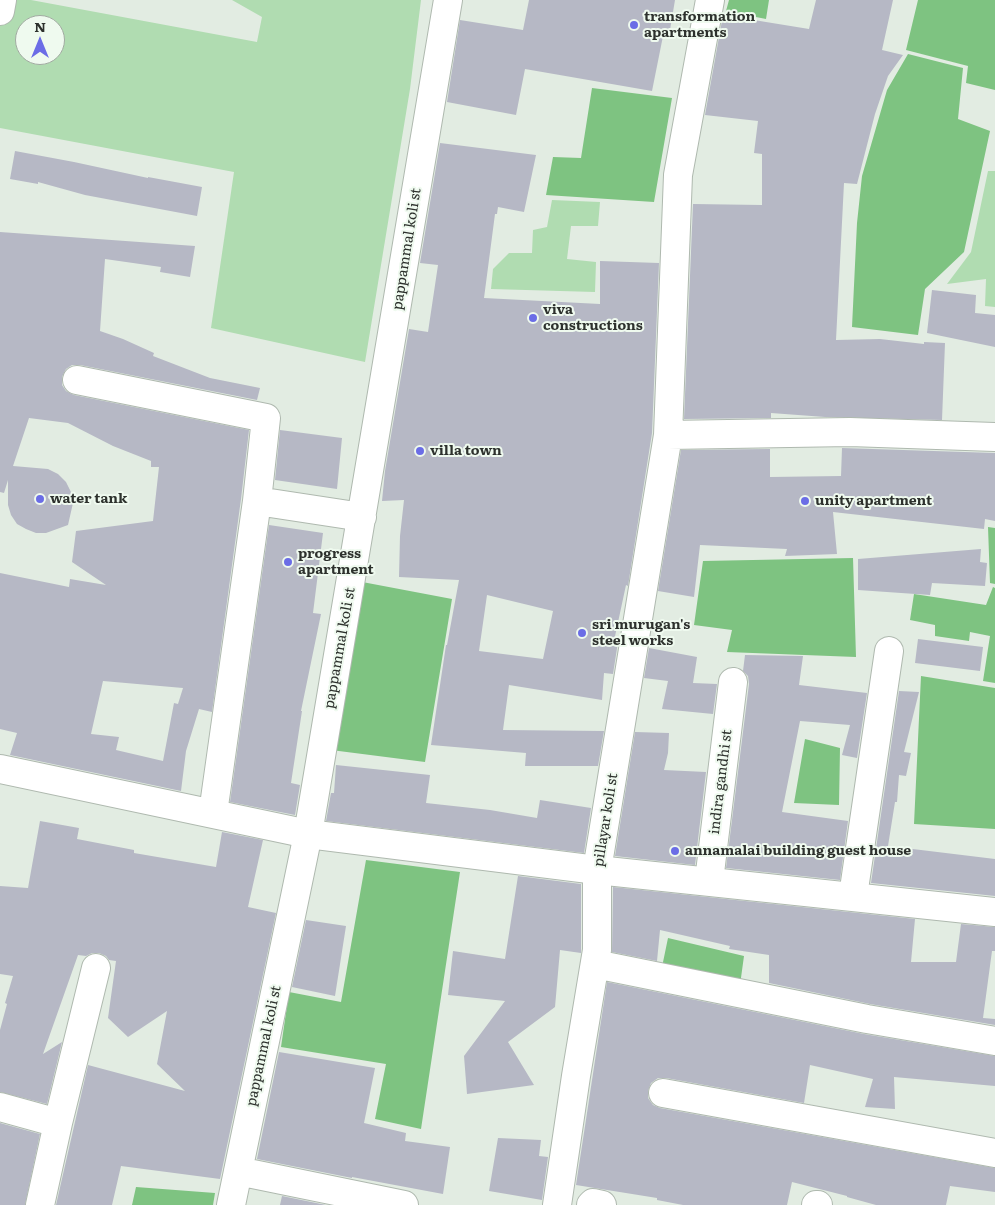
<!DOCTYPE html>
<html>
<head>
<meta charset="utf-8">
<style>
	body { margin:0 }
	#map { position:relative; width:995px; height:1205px; overflow:hidden; background:#e2ece2; font-family:Literata,serif }
	canvas { display:block }
	.north { position:absolute; left:15px; top:15px; width:50px; height:50px; box-sizing:border-box; background:#effaef; border:1px solid #a1aaa1; border-radius:50%; rotate:0deg; font-size:14px; font-weight:700; line-height:20px; text-align:center; color:#2d312d }
	.north::after { content:''; display:block; margin:auto; width:18px; height:22px; background:#6b6de6; clip-path:polygon(50% 0,100% 100%,50% 72%,0 100%) }
</style>
</head>
<body>
<div id="map">
<canvas width="995" height="1205"></canvas>
<div class="north">N</div>
</div>
<script>
const context = document.querySelector('canvas').getContext('2d');
context.lineJoin = 'round';
function fill(path, color) {
  context.fillStyle = color;
  context.fill(path, 'evenodd');
}
function toPath(rows) {
  const path = new Path2D();
  for (const r of rows) {
    path.moveTo(r[0], r[1]);
    for (let i = 2; i < r.length; i += 2) path.lineTo(r[i], r[i + 1]);
  }
  return path;
}
function stroke(path, color, width, dash) {
  context.strokeStyle = color;
  context.lineWidth = width;
  context.lineCap = dash ? 'butt' : 'round';
  context.setLineDash(dash || []);
  context.stroke(path);
}
function drawText(font, color, halo, rows, align = 'center') {
  context.font = font + ' Literata,serif';
  context.lineWidth = 4;
  context.setLineDash([]);
  context.textBaseline = 'middle';
  context.strokeStyle = halo;
  context.fillStyle = color;
  for (const [text, x, y, turn = 0] of rows) {
    context.save();
    context.translate(x, y);
    context.rotate((+turn || 0) * Math.PI / 180);
    context.textAlign = isNaN(turn) ? turn : align;
    if (halo) context.strokeText(text, 0, 0);
    context.fillText(text, 0, 0);
    context.restore();
  }
}
const green = toPath([
	[2,0,31,0,257,42,262,17,232,0,421,0,410,89,365,362,211,328,234,172,0,128,0,11],
	[25,25,55,25,55,55,25,55],
	[988,171,995,171,995,307,985,306,986,279,947,284,971,252],
	[552,200,600,202,598,226,571,226,567,259,596,262,595,292,491,289,493,269,509,253,532,253,533,230,547,227]
]);
const forest = toPath([
	[729,0,769,0,766,19,726,11],
	[918,0,995,0,995,90,966,83,968,66,906,50],
	[908,54,963,68,958,119,990,131,964,252,925,289,918,335,852,327,857,223,862,176,887,90],
	[592,88,672,98,654,202,546,195,553,157,581,158],
	[988,527,995,528,995,584,990,583],
	[853,558,856,657,727,652,732,630,694,625,703,561],
	[357,581,452,599,425,762,331,750],
	[993,587,995,588,995,683,983,681,990,636,970,632,969,641,935,636,935,625,910,620,914,594,986,605],
	[921,676,995,688,995,829,914,824],
	[805,739,840,748,839,805,794,803],
	[366,860,460,872,421,1129,375,1119,386,1064,281,1047,289,992,341,1002],
	[668,938,744,956,740,985,662,967],
	[136,1187,215,1193,213,1205,132,1205]
]);
const building = toPath([
	[529,0,675,0,669,36,663,36,652,91,525,69,516,115,447,102,460,20,523,30],
	[816,0,893,0,882,50,903,55,888,76,875,114,857,184,844,183,836,340,880,339,924,344,924,342,945,343,942,420,825,417,771,413,771,418,684,419,693,204,762,205,762,154,754,153,758,121,705,115,723,15,809,29],
	[440,143,536,155,524,212,498,207,497,214,495,214,484,298,600,304,600,261,659,263,652,433,628,586,626,585,614,641,618,642,613,674,604,673,602,700,509,685,503,730,604,731,598,766,525,766,526,753,431,745,446,645,447,645,459,580,399,577,400,536,404,500,382,501,385,471,409,329,428,332,438,265,420,263],
	[487,595,553,611,543,659,479,651],
	[15,151,74,162,148,178,148,177,202,187,197,216,85,195,38,182,38,184,10,179],
	[0,232,195,246,190,277,160,272,161,267,105,259,100,331,123,339,154,353,153,356,210,378,260,388,257,400,80,365,72,365,66,369,62,377,62,385,66,391,74,395,249,430,241,499,212,712,199,709,186,751,181,791,10,755,17,733,0,729,0,573,69,587,70,579,106,585,72,562,76,531,153,521,159,467,151,467,151,461,113,446,68,423,29,418,13,466,48,469,58,474,66,482,71,492,73,503,68,525,46,533,36,533,26,529,17,524,11,515,8,505,8,480,4,493,0,492],
	[103,681,183,688,178,704,174,703,163,761,116,750,119,737,91,734],
	[932,290,976,295,975,313,995,315,995,347,927,333],
	[280,430,342,438,337,489,275,480],
	[842,448,995,453,995,521,985,519,984,529,833,512,837,554,785,556,787,549,700,545,694,597,658,591,681,450,770,449,770,477,841,476],
	[269,525,323,533,313,613,321,614,301,711,302,711,291,783,300,785,295,815,230,802],
	[981,549,980,562,987,563,985,586,932,583,930,595,858,590,858,559],
	[918,639,983,647,980,671,915,663],
	[649,648,697,657,693,683,717,684,713,714,662,709,668,681,644,678],
	[745,655,803,656,799,685,867,693,857,758,842,755,850,725,800,721,782,812,848,821,840,880,726,868,749,684,748,676,743,671],
	[899,691,919,692,904,752,911,753,906,776,899,775,897,802,895,802,888,846,995,859,995,896,871,883],
	[635,732,669,733,668,753,664,770,706,772,695,865,615,856],
	[336,765,430,775,426,803,490,810,537,818,540,800,591,808,584,853,326,821,331,793,334,793],
	[40,821,79,828,77,839,134,850,134,853,216,867,222,832,263,840,248,907,276,913,220,1179,121,1166,112,1205,56,1205,88,1065,185,1091,157,1064,167,1011,128,1037,108,1018,116,961,109,960,106,956,99,953,92,953,86,956,78,955,43,1054,62,1042,47,1104,0,1092,0,1030,7,1004,5,1003,13,976,0,974,0,886,28,888],
	[518,876,581,884,581,953,560,950,555,1007,508,1042,534,1085,467,1094,464,1056,505,1001,448,995,453,951,505,959],
	[613,887,915,919,911,962,956,962,961,924,995,927,995,951,992,951,983,1018,995,1019,995,1025,870,1004,769,983,769,955,729,949,730,946,660,930,657,961,612,952],
	[306,920,346,926,335,996,292,987],
	[607,982,864,1034,995,1056,995,1086,894,1077,895,1109,865,1107,873,1079,810,1065,804,1103,666,1078,658,1078,651,1083,648,1091,648,1098,653,1105,660,1108,995,1168,995,1192,950,1186,946,1205,876,1205,847,1197,847,1196,792,1182,787,1205,683,1205,657,1200,657,1198,576,1185],
	[279,1052,375,1068,364,1123,406,1133,405,1141,450,1147,443,1194,352,1177,352,1178,257,1159],
	[0,1123,40,1134,25,1205,0,1205],
	[498,1138,541,1140,539,1156,548,1157,542,1200,489,1191],
	[282,1196,326,1205,280,1205]
]);
const minor = toPath([
	[77,380,266,418,257,501],
	[668,435,850,432,995,437],
	[213,813,257,501,362,517],
	[709,881,733,682],
	[853,896,889,651],
	[595,964,867,1019,995,1041],
	[663,1093,995,1153],
	[0,1107,58,1123],
	[238,1171,404,1205],
	[40,1205,58,1123,96,968],
	[231,1205,308,834,448,0],
	[557,1205,576,1076,597,950,597,870,668,435,678,175,710,0],
	[591,1205,593,1203,602,1205],
	[816,1205,818,1205]
]);
const tertiary = toPath([
	[0,11,2,0],
	[0,769,308,834,597,870,995,912]
]);
const markers = [
	[634,25,5,"#6b6de6"],
	[533,318,5,"#6b6de6"],
	[420,451,5,"#6b6de6"],
	[40,499,5,"#6b6de6"],
	[805,501,5,"#6b6de6"],
	[288,562,5,"#6b6de6"],
	[582,633,5,"#6b6de6"],
	[675,851,5,"#6b6de6"]
];
const poiNames = [
	["transformation",644,17],
	["apartments",644,33],
	["viva",543,310],
	["constructions",543,326],
	["villa town",430,451],
	["water tank",50,499],
	["unity apartment",815,501],
	["progress",298,554],
	["apartment",298,570],
	["sri murugan's",592,625],
	["steel works",592,641],
	["annamalai building guest house",685,851]
];
const streetNames = [
	["pappammal koli st",407,249,-81],
	["pappammal koli st",340,648,-80],
	["indira gandhi st",721,782,-83],
	["pillayar koli st",606,820,-81],
	["pappammal koli st",264,1046,-78]
];
fill(green, '#b0dcb1');
fill(forest, '#7ec381');
fill(building, '#b6b8c5');
stroke(minor, '#afb9af', 30);
stroke(tertiary, '#afb9af', 30);
stroke(minor, '#fff', 28);
stroke(tertiary, '#fff', 28);
for (const [x, y, r, color] of markers) {
  const dot = new Path2D();
  dot.arc(x, y, r, 0, 2 * Math.PI);
  context.fillStyle = color;
  context.fill(dot);
  stroke(dot, '#effaef', 2);
}
drawText('bold 14px', '#2d312d', '#effaef', poiNames, 'left');
drawText('14px', '#2d312d', '#effaef', streetNames);
</script>
</body>
</html>
